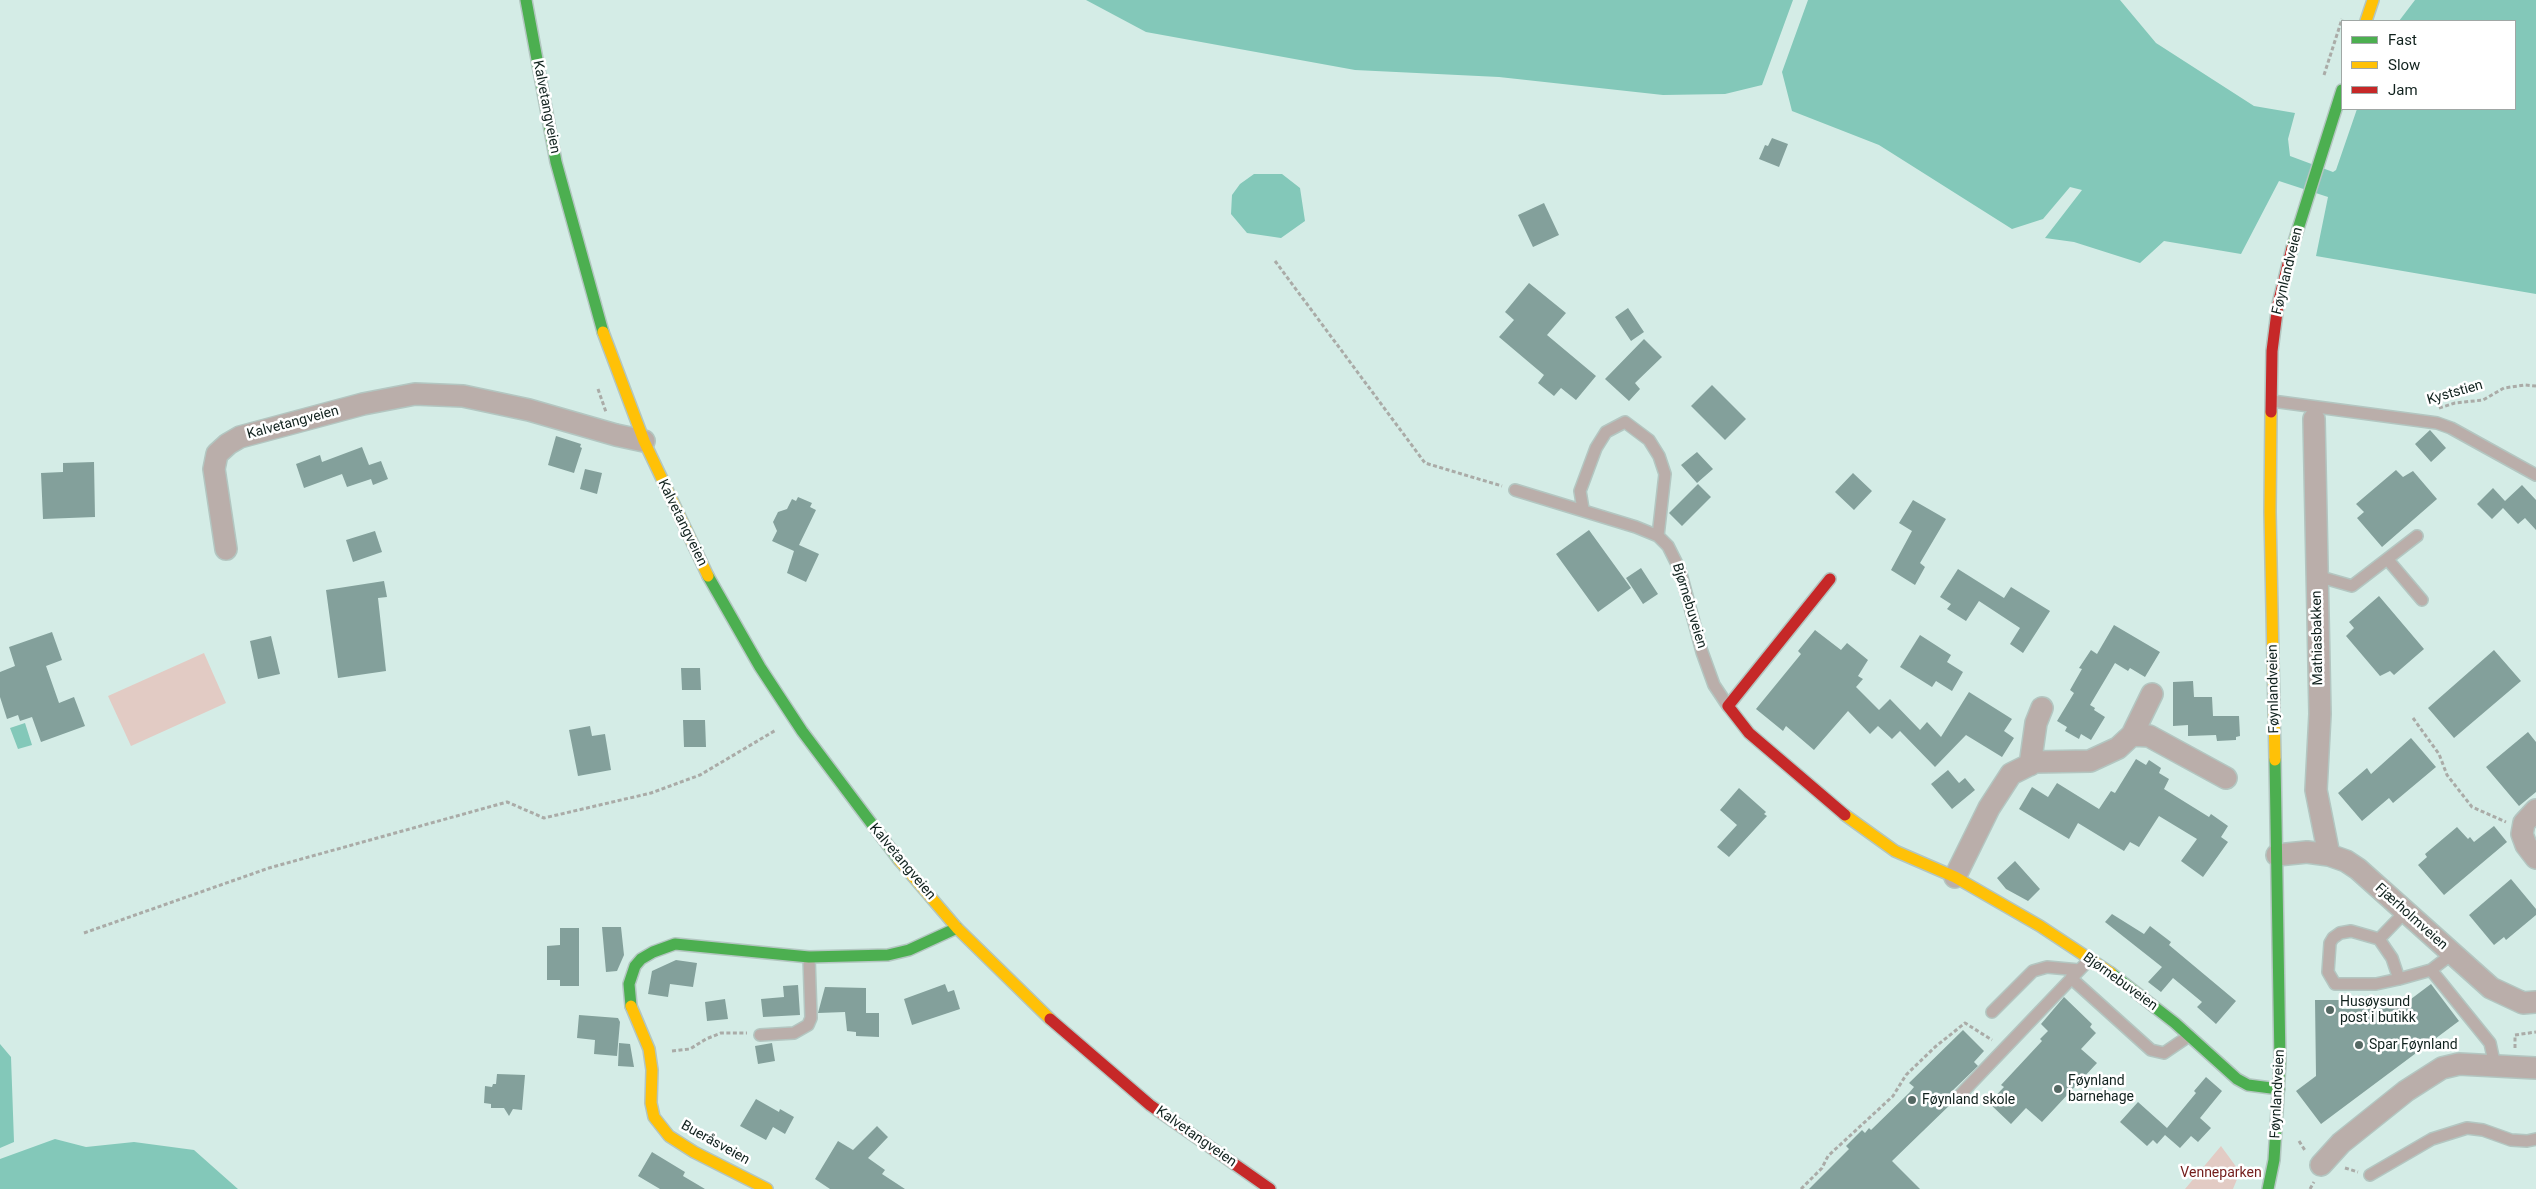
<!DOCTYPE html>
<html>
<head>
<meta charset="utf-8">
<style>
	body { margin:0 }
	#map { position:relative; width:2536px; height:1189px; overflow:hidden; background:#d4ece6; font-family:Roboto,sans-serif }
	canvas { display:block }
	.legend { position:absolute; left:2341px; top:20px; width:175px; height:90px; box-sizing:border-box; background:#fff; border:1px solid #a0a7a5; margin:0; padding:6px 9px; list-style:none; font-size:15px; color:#11221e }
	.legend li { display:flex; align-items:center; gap:10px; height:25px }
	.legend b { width:25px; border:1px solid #a0a7a5 }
</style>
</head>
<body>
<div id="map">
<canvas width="2536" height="1189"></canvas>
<ul class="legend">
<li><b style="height:6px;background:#4caf50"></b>Fast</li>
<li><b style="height:6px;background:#ffc107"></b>Slow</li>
<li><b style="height:6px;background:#c62828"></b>Jam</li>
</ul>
</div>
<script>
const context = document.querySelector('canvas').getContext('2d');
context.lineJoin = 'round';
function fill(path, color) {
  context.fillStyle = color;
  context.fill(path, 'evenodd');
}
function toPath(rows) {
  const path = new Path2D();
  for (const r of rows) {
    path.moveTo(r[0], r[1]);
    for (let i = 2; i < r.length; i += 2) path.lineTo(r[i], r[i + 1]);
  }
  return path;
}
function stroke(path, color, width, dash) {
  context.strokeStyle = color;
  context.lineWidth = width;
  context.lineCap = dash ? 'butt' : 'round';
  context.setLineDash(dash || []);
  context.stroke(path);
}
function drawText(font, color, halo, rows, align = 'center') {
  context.font = font + ' Roboto,sans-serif';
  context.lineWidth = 5;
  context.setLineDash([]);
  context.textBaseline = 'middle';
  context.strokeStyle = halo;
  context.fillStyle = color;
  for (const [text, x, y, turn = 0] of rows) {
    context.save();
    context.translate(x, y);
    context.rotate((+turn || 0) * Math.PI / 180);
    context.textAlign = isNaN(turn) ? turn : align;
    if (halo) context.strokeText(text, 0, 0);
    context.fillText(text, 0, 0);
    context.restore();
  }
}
const green = toPath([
	[204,653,226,703,131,746,108,696],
	[2221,1146,2240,1172,2233,1189,2185,1189]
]);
const water = toPath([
	[1086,0,1793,0,1762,85,1725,94,1663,95,1499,77,1355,70,1146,32],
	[1808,0,2120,0,2156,43,2254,106,2295,113,2288,139,2290,156,2333,172,2336,170,2357,109,2515,109,2515,21,2399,21,2415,0,2536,0,2536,294,2316,256,2328,197,2279,181,2241,254,2164,241,2140,263,2074,242,2045,238,2082,190,2070,187,2043,219,2012,229,1879,145,1792,111,1782,72],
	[1254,174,1282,174,1300,188,1305,221,1281,238,1247,233,1231,214,1232,195,1240,184],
	[25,723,32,745,18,749,10,728],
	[0,1044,11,1057,14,1142,0,1148],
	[55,1139,86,1147,134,1142,194,1150,238,1189,0,1189,0,1159]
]);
const building = toPath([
	[1772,138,1788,144,1779,167,1759,159,1765,145,1768,146],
	[1544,203,1559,235,1533,247,1518,215],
	[1529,283,1566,313,1547,335,1596,376,1576,400,1561,388,1554,396,1538,383,1544,375,1499,337,1514,320,1505,312],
	[1628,308,1644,332,1631,341,1615,317],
	[1644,339,1662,357,1635,383,1640,389,1629,401,1605,379],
	[1712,385,1746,419,1725,440,1691,406],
	[2430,430,2446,448,2431,462,2415,444],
	[556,436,581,444,580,447,582,448,574,473,548,465],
	[362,447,369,465,381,461,388,479,373,485,371,479,347,487,342,474,304,488,296,464,320,455,322,462],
	[1697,452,1713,469,1697,483,1681,465],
	[94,462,95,517,43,519,41,473,63,472,63,463],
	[585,469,602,473,597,494,580,489],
	[2396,470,2403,477,2413,471,2437,499,2382,547,2357,518,2364,512,2356,504],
	[1853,473,1872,491,1854,510,1835,492],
	[1698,484,1711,497,1682,526,1669,513],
	[2522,485,2536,500,2536,530,2525,518,2518,524,2503,508,2492,519,2477,504,2493,488,2505,501],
	[798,497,812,503,810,507,816,510,799,545,819,554,806,582,787,573,794,551,772,541,777,531,773,522,778,512,787,509,792,499,796,501],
	[1913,500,1946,519,1920,563,1925,567,1915,585,1891,570,1912,531,1899,523],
	[1589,530,1631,588,1598,612,1556,554],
	[375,531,382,552,353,562,346,540],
	[1641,568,1658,594,1643,604,1626,578],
	[1958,569,2004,598,2011,587,2050,611,2023,653,2010,644,2020,628,1979,601,1966,621,1947,609,1951,604,1940,597],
	[384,581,387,597,378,598,386,671,338,678,326,590],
	[2379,596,2424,649,2394,675,2390,671,2380,676,2346,636,2354,628,2349,622],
	[2114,625,2160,652,2145,677,2130,668,2128,671,2115,663,2090,705,2095,708,2094,710,2105,717,2091,740,2081,734,2079,739,2065,731,2067,727,2057,721,2074,693,2070,690,2082,669,2079,668,2091,650,2097,654],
	[1815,630,1841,650,1847,643,1868,660,1858,676,1863,679,1856,687,1879,710,1890,699,1920,730,1927,722,1941,737,1969,692,2012,719,2004,731,2014,738,2002,757,1966,735,1935,767,1900,731,1892,739,1878,726,1870,734,1848,711,1814,750,1786,726,1783,731,1756,709,1801,654,1798,651],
	[52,632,62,660,46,666,59,703,74,697,85,726,41,742,32,717,20,721,18,715,7,719,0,697,0,672,15,666,9,647],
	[1920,635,1951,655,1947,662,1963,672,1952,691,1936,681,1932,687,1900,667],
	[271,636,280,674,258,679,250,641],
	[2494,650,2521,681,2454,738,2428,708],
	[681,668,700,668,701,690,682,690],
	[2193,681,2194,697,2212,697,2213,716,2239,716,2240,736,2236,737,2236,740,2217,741,2216,735,2188,736,2188,725,2173,726,2173,682],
	[683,720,705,720,706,747,684,747],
	[590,726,592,736,605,734,611,770,578,776,569,730],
	[2528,732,2536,742,2536,792,2519,806,2486,767],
	[2411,738,2436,767,2393,803,2389,798,2362,821,2338,793,2367,768,2371,774],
	[2136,759,2146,765,2149,760,2161,768,2159,773,2169,779,2164,789,2209,817,2211,814,2228,826,2221,837,2228,842,2203,877,2181,861,2197,839,2159,816,2139,847,2130,842,2124,851,2078,823,2069,839,2019,809,2032,787,2048,797,2057,783,2099,809,2111,791,2115,793],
	[1948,770,1959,783,1965,778,1975,790,1952,809,1931,784],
	[1739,788,1766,812,1764,814,1767,816,1729,857,1717,847,1737,825,1720,810],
	[2494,826,2507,842,2444,895,2418,865,2427,857,2425,854,2457,827,2468,839,2470,837,2474,842],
	[2015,861,2040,889,2028,901,2006,889,1997,878],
	[2511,879,2536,909,2536,915,2506,940,2504,937,2494,945,2469,915],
	[2112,914,2144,934,2150,926,2171,942,2169,945,2236,1001,2216,1024,2197,1007,2202,1002,2173,978,2161,992,2148,982,2162,967,2105,922],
	[602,927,621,927,624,955,617,971,606,972],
	[560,928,579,928,579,986,560,986,560,980,547,980,547,946,560,945],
	[676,960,697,963,693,987,670,984,668,997,648,994,652,971],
	[945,984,948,992,954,990,960,1009,912,1025,904,999],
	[2431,984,2459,1021,2321,1124,2296,1091,2316,1076,2315,1000,2342,1000,2342,1009,2399,1008],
	[798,985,800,1015,763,1017,761,999,784,997,783,986],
	[825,987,866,988,866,1013,879,1013,879,1037,856,1036,856,1032,847,1031,845,1012,818,1013],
	[2064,997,2092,1024,2090,1027,2096,1033,2081,1049,2097,1063,2042,1122,2026,1108,2011,1124,1989,1103,2004,1087,2001,1085,2042,1041,2040,1039,2048,1031,2041,1024],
	[725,999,728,1019,707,1021,705,1002],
	[579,1015,618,1018,620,1022,617,1056,594,1054,595,1040,577,1038],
	[1963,1030,1984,1051,1974,1062,1978,1066,1950,1093,1954,1101,1892,1161,1920,1189,1809,1189,1849,1149,1846,1146,1862,1130,1865,1133,1869,1128,1871,1130,1909,1093,1914,1087,1909,1083],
	[619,1043,630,1044,634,1067,618,1066],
	[772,1043,775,1061,758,1064,755,1046],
	[497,1074,525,1075,522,1110,513,1109,509,1116,504,1108,491,1108,491,1104,484,1103,485,1086,492,1087,493,1084,496,1084],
	[2206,1077,2222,1091,2200,1118,2211,1128,2198,1142,2191,1136,2180,1148,2165,1135,2157,1144,2153,1140,2147,1146,2120,1122,2138,1102,2167,1128,2196,1093,2194,1091],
	[756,1099,779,1112,780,1109,794,1117,785,1134,773,1127,766,1140,740,1126],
	[877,1126,888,1137,868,1158,885,1170,882,1174,905,1189,830,1189,815,1179,838,1141,853,1150],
	[652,1152,685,1172,683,1176,705,1189,660,1189,638,1176]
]);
const path = toPath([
	[2324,75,2342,19],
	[1275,261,1425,463,1502,486],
	[598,389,606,412],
	[2439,408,2455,403,2483,400,2504,388,2525,385,2536,386],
	[2413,718,2439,754,2447,775,2472,807,2506,822],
	[84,933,269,868,507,802,544,818,651,793,700,775,776,730],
	[2515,1048,2515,1035,2536,1032],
	[672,1051,690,1049,706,1039,721,1033,747,1033],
	[2299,1141,2306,1152],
	[2345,1168,2358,1172],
	[1801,1189,1822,1168,1828,1156,1893,1096,1906,1075,1935,1047,1965,1023,1992,1040],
	[2310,1189,2314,1182]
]);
const lane = toPath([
	[2272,401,2437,423,2451,428,2536,475],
	[1515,490,1636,527,1658,536,1668,546,1680,570,1702,652,1714,685,1728,706],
	[1583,509,1580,491,1596,448,1606,432,1625,422,1649,440,1659,456,1665,474,1658,536],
	[2388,560,2422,600],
	[2317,576,2352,586,2417,536],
	[2379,939,2405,912],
	[2431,970,2490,1043,2495,1066],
	[2071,978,2151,1050,2164,1053,2189,1036],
	[2399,979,2392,958,2379,939,2351,931,2340,933,2333,938,2330,943,2328,972,2335,984,2376,984,2399,979,2431,970,2452,954],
	[1992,1012,2033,971,2047,967,2079,970],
	[760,1035,794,1033,808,1025,811,1018,809,957],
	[1959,1096,2090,959],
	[2370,1175,2432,1139,2467,1128,2483,1130,2511,1140,2527,1141,2536,1139]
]);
const street = toPath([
	[2314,419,2320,714,2316,790,2329,855],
	[226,549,214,469,217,454,228,444,240,437,363,404,415,394,463,396,529,410,616,435,644,441],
	[2132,735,2149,736,2226,778],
	[2030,765,2036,723,2042,708],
	[2536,810,2524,823,2522,834,2526,845,2536,858],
	[2277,855,2307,852,2329,855,2346,861,2358,869,2491,988,2523,1003,2536,1002],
	[1955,877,1989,808,2011,774,2035,762,2090,761,2118,748,2132,735,2152,694],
	[2321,1165,2341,1143,2406,1091,2442,1068,2459,1064,2536,1068]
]);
const fast = toPath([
	[526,0,556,162,603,332],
	[2292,248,2342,90],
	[708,576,760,667,802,731,899,860],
	[2111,973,2175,1023,2237,1079,2248,1085,2279,1089],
	[631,1006,629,984,635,966,641,959,653,952,675,944,809,957,888,955,909,950,957,928],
	[2268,1189,2274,1160,2280,1062,2275,760]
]);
const slow = toPath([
	[2366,21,2373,0],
	[603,332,644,441,708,576],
	[2271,412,2270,512,2275,760],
	[1845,815,1895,851,1955,877,2040,926,2111,973],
	[899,860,957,928,1050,1019],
	[631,1006,649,1049,652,1070,651,1103,654,1117,669,1136,694,1152,767,1189]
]);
const jam = toPath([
	[2271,412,2272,351,2278,304,2292,248],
	[1830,579,1728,706,1749,733,1845,815],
	[1050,1019,1150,1105,1270,1189]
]);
const markers = [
	[2330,1010,5,"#556964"],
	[2359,1045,5,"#556964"],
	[2058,1089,5,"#556964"],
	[1912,1100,5,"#556964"]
];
const streetNames = [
	["Kalvetangveien",546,107,79],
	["Føynlandveien",2288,271,-76],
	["Kyststien",2455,393,-16],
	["Kalvetangveien",293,423,-15],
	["Kalvetangveien",682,523,64],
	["Bjørnebuveien",1689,606,73],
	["Mathiasbakken",2318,638,-91],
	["Føynlandveien",2274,689,-91],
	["Kalvetangveien",902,862,50],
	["Fjærholmveien",2411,917,42],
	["Bjørnebuveien",2120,982,36],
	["Føynlandveien",2278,1094,-87],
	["Kalvetangveien",1196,1137,35],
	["Bueråsveien",715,1143,29]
];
const poiNames = [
	["Husøysund",2340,1002],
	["post i butikk",2340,1018],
	["Spar Føynland",2369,1045],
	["Føynland",2068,1081],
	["barnehage",2068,1097],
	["Føynland skole",1922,1100]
];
const parkNames = [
	["Venneparken",2221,1173]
];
fill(green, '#e2cbc4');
fill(water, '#83c8b9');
fill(building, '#83a09b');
stroke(lane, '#b3c6c1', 14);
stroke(street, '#b3c6c1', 24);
stroke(fast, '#b3c6c1', 14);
stroke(slow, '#b3c6c1', 14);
stroke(jam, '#b3c6c1', 14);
stroke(path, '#aaaba7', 3, [4, 2.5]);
stroke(lane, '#baaeaa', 11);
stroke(street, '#baaeaa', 21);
stroke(fast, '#4caf50', 11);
stroke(slow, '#ffc107', 11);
stroke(jam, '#c62828', 11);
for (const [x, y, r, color] of markers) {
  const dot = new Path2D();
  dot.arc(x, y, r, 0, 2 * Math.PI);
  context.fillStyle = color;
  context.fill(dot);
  stroke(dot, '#fff', 2);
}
drawText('14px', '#11221e', '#fff', streetNames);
drawText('14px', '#11221e', '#fff', poiNames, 'left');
drawText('14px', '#731c1a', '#fff', parkNames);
</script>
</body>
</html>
